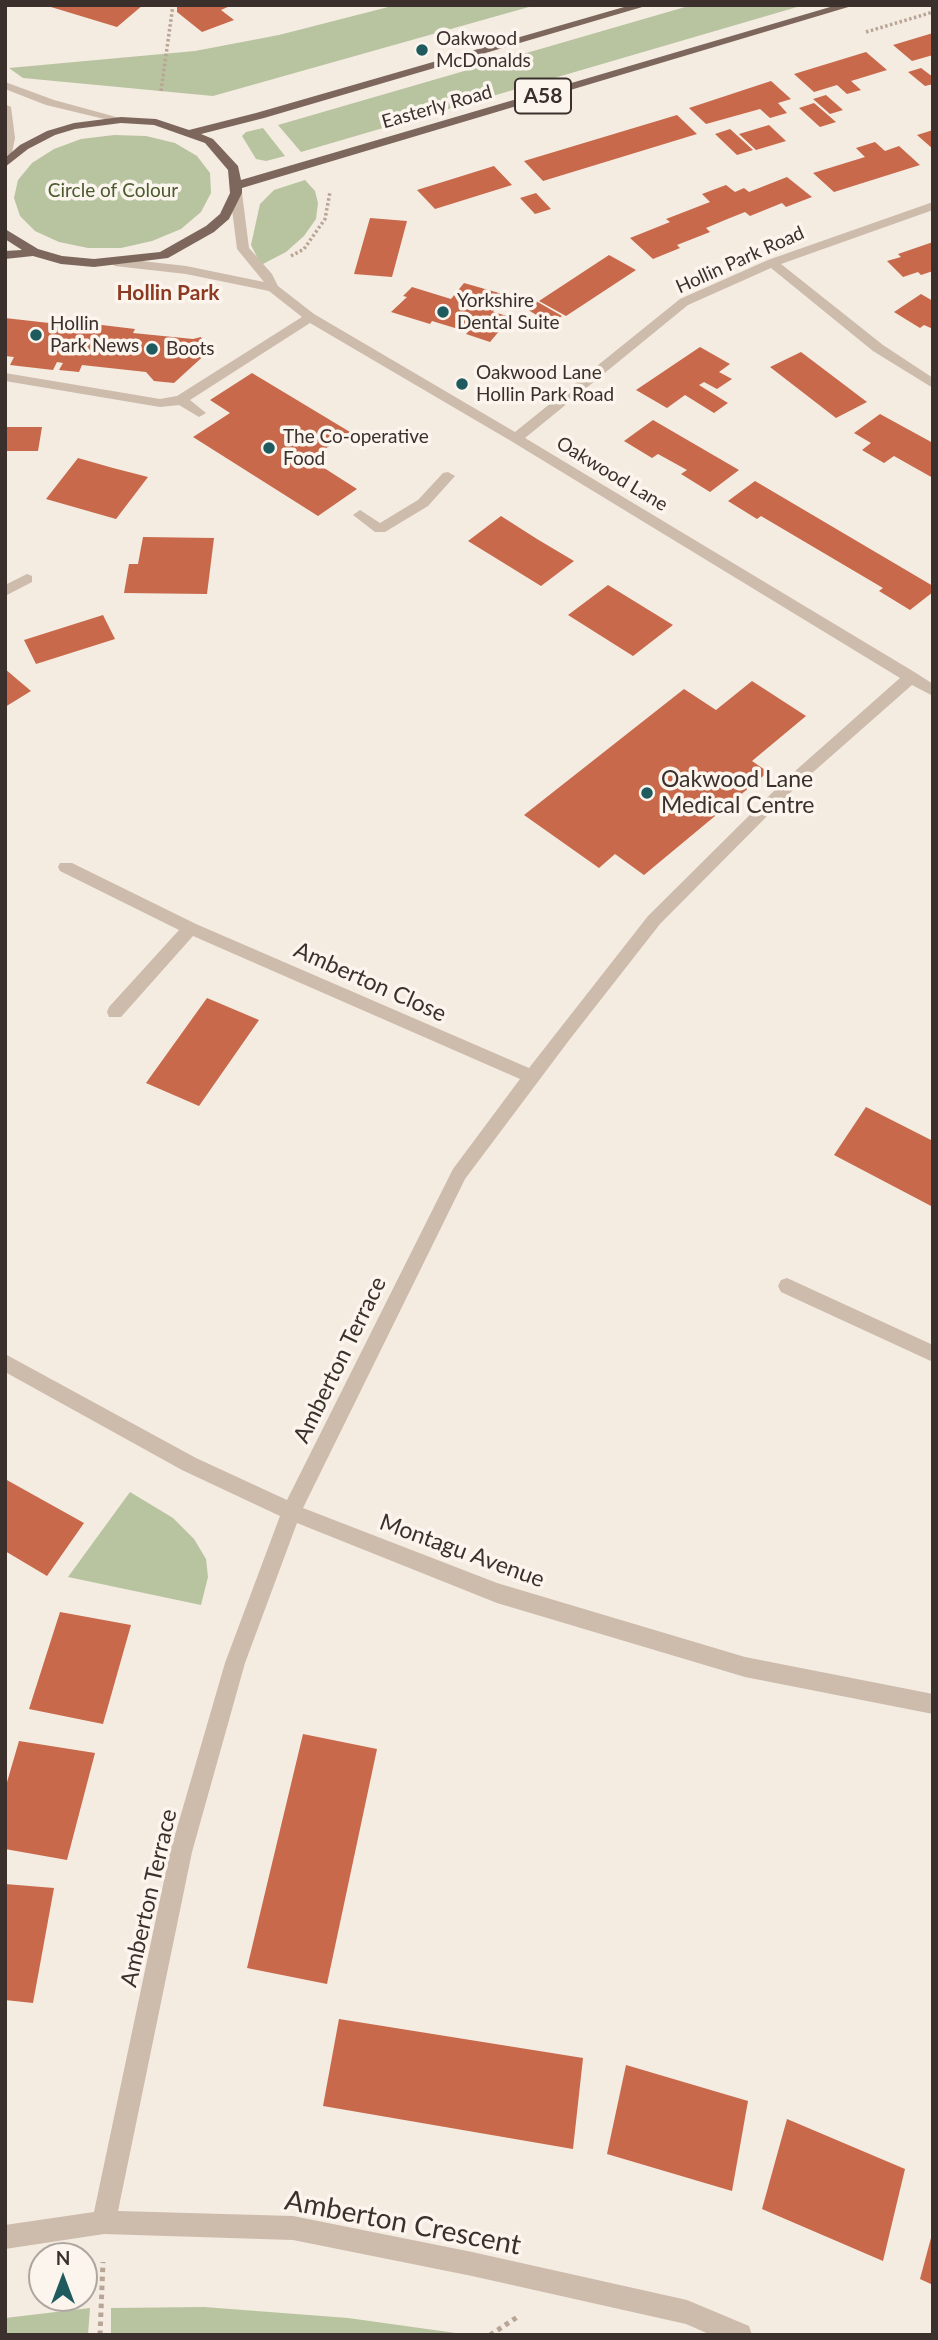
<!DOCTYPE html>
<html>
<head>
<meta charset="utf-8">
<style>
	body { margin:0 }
	#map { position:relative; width:938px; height:2340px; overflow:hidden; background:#f4ebe1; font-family:Lato,sans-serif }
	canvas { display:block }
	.frame { position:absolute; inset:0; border:7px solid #3b302b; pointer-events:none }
	.north { position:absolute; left:28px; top:2242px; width:70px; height:70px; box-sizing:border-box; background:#fbf5ee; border:2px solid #aea6a0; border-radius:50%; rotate:0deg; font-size:19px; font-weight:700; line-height:28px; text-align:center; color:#3b302b }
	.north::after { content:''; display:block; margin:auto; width:24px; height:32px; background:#1f5a5e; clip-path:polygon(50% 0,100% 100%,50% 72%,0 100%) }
</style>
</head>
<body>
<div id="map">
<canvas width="938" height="2340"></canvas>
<div class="frame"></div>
<div class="north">N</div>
</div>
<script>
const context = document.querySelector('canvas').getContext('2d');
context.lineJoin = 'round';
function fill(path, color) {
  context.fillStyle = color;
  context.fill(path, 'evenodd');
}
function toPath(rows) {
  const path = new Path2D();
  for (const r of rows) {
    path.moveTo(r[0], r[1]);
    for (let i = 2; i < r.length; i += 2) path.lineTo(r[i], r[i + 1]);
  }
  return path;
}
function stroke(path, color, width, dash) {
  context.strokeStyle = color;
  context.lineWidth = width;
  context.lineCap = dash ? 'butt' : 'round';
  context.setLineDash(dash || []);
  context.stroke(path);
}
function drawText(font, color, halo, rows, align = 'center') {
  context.font = font + ' Lato,sans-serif';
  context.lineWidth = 7;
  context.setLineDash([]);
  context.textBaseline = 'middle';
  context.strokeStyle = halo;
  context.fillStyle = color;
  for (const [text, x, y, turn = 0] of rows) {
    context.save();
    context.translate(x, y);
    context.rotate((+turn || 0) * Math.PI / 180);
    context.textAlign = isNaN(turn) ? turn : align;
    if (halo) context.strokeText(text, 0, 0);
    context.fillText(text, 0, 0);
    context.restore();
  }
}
const green = toPath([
	[396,5,536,5,213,96,23,78,9,68,195,51,279,35],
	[692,5,804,5,301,152,278,125],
	[263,128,285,156,266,161,256,159,242,136,246,132],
	[114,135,146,136,175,143,197,156,210,173,211,193,201,212,181,229,152,241,121,248,88,248,59,242,35,231,20,216,14,198,18,180,32,163,54,149,81,139],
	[305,180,315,191,318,203,316,219,304,236,286,252,261,265,251,245,260,204,274,190],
	[130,1492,173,1518,194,1539,206,1559,208,1577,201,1605,68,1577],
	[204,2307,348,2318,470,2335,111,2335,111,2308],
	[90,2308,88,2335,5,2335,5,2318]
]);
const building = toPath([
	[54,5,143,5,117,27,51,7],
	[177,5,232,5,221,10,234,20,202,32,177,12],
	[933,33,933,55,912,61,893,45],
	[866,52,887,70,851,81,861,90,847,94,837,85,814,92,794,74],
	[921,68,933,77,933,84,925,86,908,72],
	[771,81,791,99,778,103,787,113,770,118,760,109,706,124,689,108],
	[826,95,843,110,830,114,813,99],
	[814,103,836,122,820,127,799,108],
	[677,115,697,134,543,181,524,161],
	[769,125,786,141,756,150,739,134],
	[730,129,753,150,737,155,715,134],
	[933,130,933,149,917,135],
	[875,142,885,151,899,146,920,165,834,192,813,173,865,157,856,148],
	[494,166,512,185,435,209,417,190],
	[787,177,812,197,786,207,782,203,750,216,745,212,725,220,706,228,710,232,677,245,680,248,653,259,630,238,670,222,666,219,710,202,702,194,726,185,735,192,744,188,749,192],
	[536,193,551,209,535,214,520,198],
	[370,218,407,221,392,277,354,274],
	[933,242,933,271,921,275,918,272,903,277,887,261,901,257,898,254],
	[609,255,636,270,566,316,539,301],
	[464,283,506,295,493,312,511,317,490,342,466,334,468,332,432,321,430,324,391,312,407,297,403,296,412,287,451,299],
	[921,294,933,301,933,329,924,325,920,328,894,312],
	[536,301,562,316,551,324,525,308],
	[5,318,58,324,60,320,135,329,133,333,193,339,201,337,209,351,174,383,154,381,146,372,82,365,79,372,59,370,63,363,57,362,53,370,10,365,14,357,5,356],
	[700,347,730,364,719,372,732,379,717,389,704,382,699,385,728,403,714,413,685,395,667,408,636,390],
	[801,352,867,402,836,418,770,367],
	[252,373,350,432,310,459,357,489,318,516,193,437,230,413,210,400],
	[880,414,933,443,933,478,894,456,884,463,862,450,871,443,854,433],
	[653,420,739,470,710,492,681,474,687,470,658,454,652,458,624,441],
	[6,427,42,427,38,451,5,451],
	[78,458,113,468,148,477,116,519,46,499],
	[755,481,933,586,933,592,910,610,879,591,883,588,761,516,757,519,728,501],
	[501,516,537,539,574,561,541,586,468,541],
	[143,537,214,538,207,594,124,593,129,564,138,564],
	[608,585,673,625,633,656,568,615],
	[103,615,115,639,36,664,24,640],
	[5,669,31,691,5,707],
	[752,681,806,716,752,761,768,772,644,875,615,854,599,868,524,815,684,689,716,710],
	[207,998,259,1020,199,1106,146,1083],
	[866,1107,933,1141,933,1207,834,1155],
	[5,1479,84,1523,47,1576,5,1551],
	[60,1612,131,1625,103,1724,29,1709],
	[303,1734,377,1749,327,1984,247,1968],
	[19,1741,95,1753,67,1860,5,1849,5,1789],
	[5,1884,54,1888,33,2003,5,2000],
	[339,2019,583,2058,573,2149,323,2106],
	[626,2065,748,2101,732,2191,607,2154],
	[787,2119,905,2169,883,2261,762,2209],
	[932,2234,933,2234,933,2285,920,2279]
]);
const pathFar1 = toPath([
	[866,32,933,12],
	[161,91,173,5],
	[291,256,304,249,325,219,330,192]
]);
const path = toPath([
	[100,2335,103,2262],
	[490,2335,519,2316]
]);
const minor = toPath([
	[5,82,54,100,127,120,121,123,46,105,5,89,5,82],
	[5,104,11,107,15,138,11,158,5,161,5,104],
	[236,189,242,193,249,248,272,274,278,286,314,314,515,432,680,299,768,260,933,202,933,210,781,264,883,345,933,378,933,388,873,351,771,268,688,305,525,438,916,673,933,684,933,696,912,685,795,788,660,924,570,1039,465,1179,303,1508,497,1583,745,1657,933,1694,933,1714,745,1677,497,1603,297,1523,245,1663,192,1852,118,2211,293,2216,472,2252,687,2300,749,2326,752,2335,711,2335,686,2324,472,2276,293,2240,104,2234,5,2249,5,2225,94,2212,170,1852,225,1663,280,1516,182,1470,5,1372,5,1354,196,1458,287,1500,453,1169,520,1079,193,936,121,1017,109,1017,107,1012,109,1007,179,930,60,871,58,867,60,863,72,863,196,924,529,1068,648,916,785,780,900,678,511,441,310,323,190,400,206,413,199,417,179,405,160,407,5,381,5,373,160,399,177,396,302,317,269,291,186,274,115,266,109,262,115,258,186,266,264,282,237,249,230,193,236,189],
	[448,472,455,476,428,506,385,532,375,532,353,515,360,510,380,523,418,500,443,473,448,472],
	[27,574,32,576,32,582,5,596,5,585,27,574],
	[787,1278,933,1345,933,1362,781,1292,778,1286,781,1280,787,1278]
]);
const major = toPath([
	[631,5,649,5,264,118,201,134,213,139,238,166,241,180,837,5,855,5,242,188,242,193,229,219,214,232,168,258,94,267,61,264,33,256,5,259,5,251,22,250,5,239,5,229,38,249,62,256,94,259,160,252,206,226,220,214,230,193,228,170,205,143,154,125,121,123,75,129,55,135,28,149,5,167,5,158,20,145,47,131,74,123,121,117,156,119,189,130,256,113,631,5]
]);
const markers = [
	[422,50,7,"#1f5a5e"],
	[443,312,7,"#1f5a5e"],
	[36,335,7,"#1f5a5e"],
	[152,349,7,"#1f5a5e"],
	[462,384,7,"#1f5a5e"],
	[269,448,7,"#1f5a5e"],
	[647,793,7,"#1f5a5e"]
];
const farPoinames = [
	["Oakwood",436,39],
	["McDonalds",436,61],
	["Yorkshire",457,301],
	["Dental Suite",457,323],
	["Hollin",50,324],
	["Park News",50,346],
	["Boots",166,349],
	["Oakwood Lane",476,373],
	["Hollin Park Road",476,395],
	["The Co-operative",283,437],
	["Food",283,459]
];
const farStreetnames = [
	["Easterly Road",437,107,-16],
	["Hollin Park Road",740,260,-24],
	["Oakwood Lane",612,474,31]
];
const farParknames = [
	["Circle of Colour",113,191]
];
const shields = [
	[543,96,56]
];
const shieldNames = [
	["A58",543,96]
];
const farNeighbourhoodnames = [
	["Hollin Park",168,293]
];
const poiNames = [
	["Oakwood Lane",661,780],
	["Medical Centre",661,806]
];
const streetNames = [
	["Amberton Close",370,982,24],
	["Amberton Terrace",340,1360,-64],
	["Montagu Avenue",462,1551,20],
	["Amberton Terrace",149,1898,-77]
];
const nearStreetnames = [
	["Amberton Crescent",403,2223,11]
];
fill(green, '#b8c4a0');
fill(building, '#c8694b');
stroke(pathFar1, '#b9a596', 3.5, [2.5, 2.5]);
stroke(path, '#b9a596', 5, [4.5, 4.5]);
fill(minor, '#cdbbac');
fill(major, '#7d675c');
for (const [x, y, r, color] of markers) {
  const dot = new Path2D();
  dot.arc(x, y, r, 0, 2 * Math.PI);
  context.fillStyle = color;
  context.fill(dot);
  stroke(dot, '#fbf5ee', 2.5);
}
drawText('19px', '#3b302b', '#fbf5ee', farPoinames, 'left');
drawText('19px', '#3b302b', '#fbf5ee', farStreetnames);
drawText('19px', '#4a5a2e', '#fbf5ee', farParknames);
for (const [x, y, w] of shields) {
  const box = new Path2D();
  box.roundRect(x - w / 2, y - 17.5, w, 35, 5);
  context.fillStyle = '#fbf5ee';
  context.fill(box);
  stroke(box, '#3b302b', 2);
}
drawText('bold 21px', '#3b302b', null, shieldNames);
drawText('bold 21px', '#8c3b22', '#fbf5ee', farNeighbourhoodnames);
drawText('23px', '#3b302b', '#fbf5ee', poiNames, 'left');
drawText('23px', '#3b302b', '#fbf5ee', streetNames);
drawText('28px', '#3b302b', '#fbf5ee', nearStreetnames);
</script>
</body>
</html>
